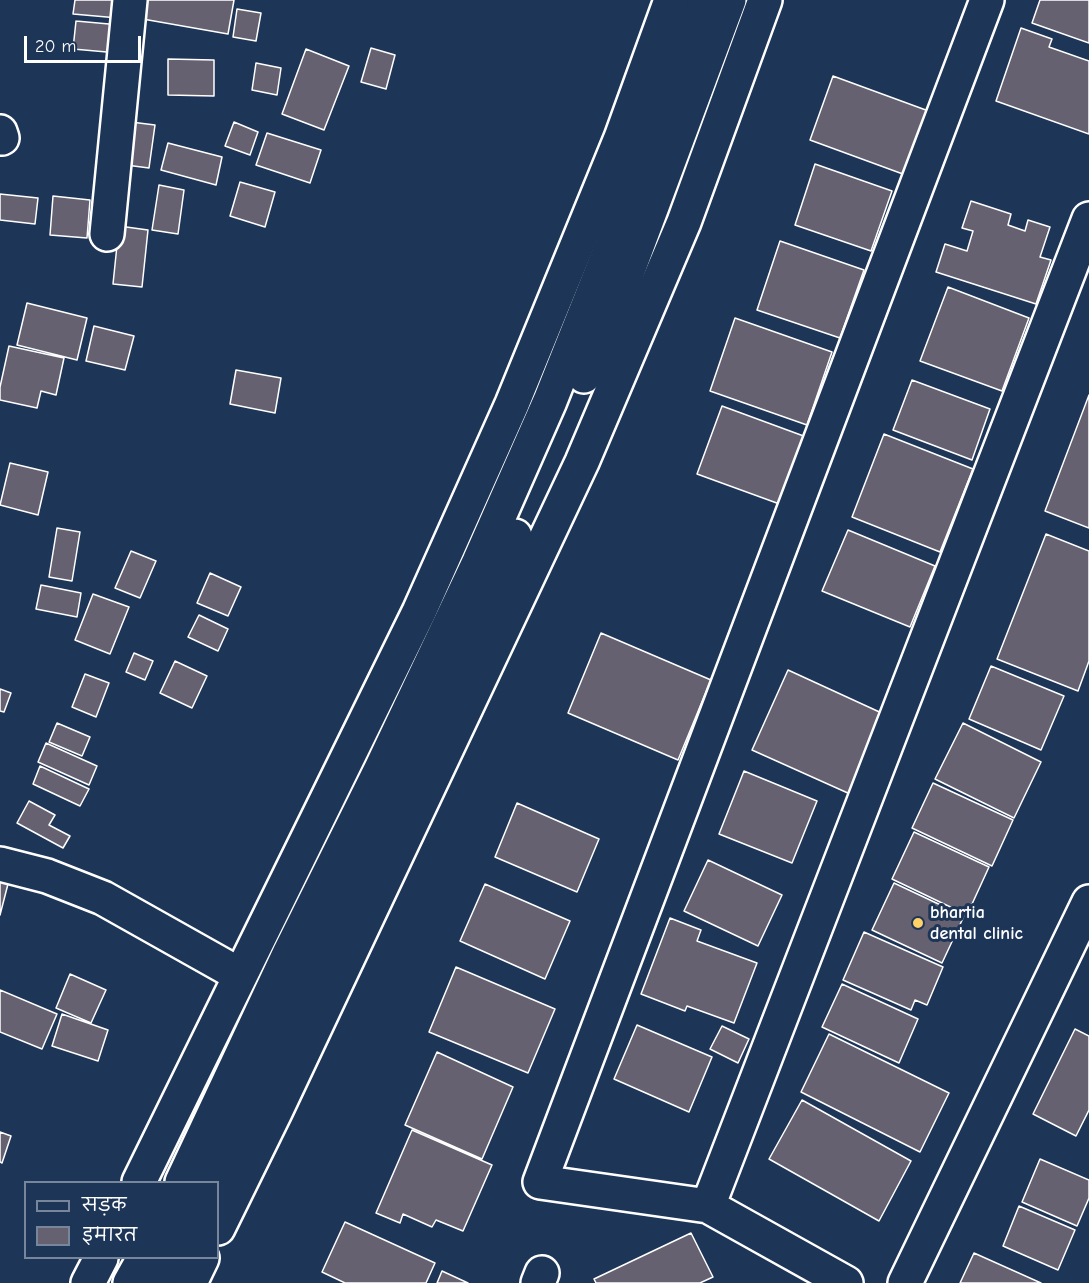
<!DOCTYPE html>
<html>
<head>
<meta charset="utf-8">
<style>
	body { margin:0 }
	#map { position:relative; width:1089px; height:1283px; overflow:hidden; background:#1d3557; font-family:"Comic Neue","Playpen Sans Deva",sans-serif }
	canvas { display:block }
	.legend { position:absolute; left:24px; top:1181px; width:195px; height:78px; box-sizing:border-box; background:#1d3557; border:2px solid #77869a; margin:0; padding:8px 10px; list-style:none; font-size:18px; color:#fff }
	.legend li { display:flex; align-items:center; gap:12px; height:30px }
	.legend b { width:30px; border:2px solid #77869a }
	.scale { position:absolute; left:24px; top:36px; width:117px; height:27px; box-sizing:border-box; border:3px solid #fff; border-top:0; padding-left:8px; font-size:18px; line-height:21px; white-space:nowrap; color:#fff; -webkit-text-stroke:4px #1d3557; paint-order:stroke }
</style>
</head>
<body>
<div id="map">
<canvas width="1089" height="1283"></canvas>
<ul class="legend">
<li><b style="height:8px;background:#1d3557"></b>सड़क</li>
<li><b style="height:16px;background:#656171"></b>इमारत</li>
</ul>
<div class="scale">20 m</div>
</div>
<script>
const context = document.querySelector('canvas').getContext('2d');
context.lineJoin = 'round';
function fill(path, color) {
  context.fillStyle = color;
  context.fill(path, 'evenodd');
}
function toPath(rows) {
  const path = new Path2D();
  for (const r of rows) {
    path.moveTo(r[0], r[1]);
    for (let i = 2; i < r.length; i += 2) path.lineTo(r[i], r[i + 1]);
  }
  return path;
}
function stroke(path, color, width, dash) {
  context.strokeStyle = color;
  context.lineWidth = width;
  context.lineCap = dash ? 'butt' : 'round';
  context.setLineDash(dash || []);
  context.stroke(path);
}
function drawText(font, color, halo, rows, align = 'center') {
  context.font = font + ' "Comic Neue",sans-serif';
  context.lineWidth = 6;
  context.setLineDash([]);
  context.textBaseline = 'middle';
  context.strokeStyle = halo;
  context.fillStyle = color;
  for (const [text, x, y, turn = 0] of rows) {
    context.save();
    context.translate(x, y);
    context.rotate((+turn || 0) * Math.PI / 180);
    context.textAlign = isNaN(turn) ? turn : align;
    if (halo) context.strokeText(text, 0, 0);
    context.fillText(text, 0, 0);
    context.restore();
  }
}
const building = toPath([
	[75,0,119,0,118,18,73,14,75,0],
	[140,0,234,0,228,34,137,18,140,0],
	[1040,0,1089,0,1089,43,1032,23,1040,0],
	[237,9,261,13,256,41,233,37,237,9],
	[76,21,120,25,118,53,73,49,76,21],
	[1021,28,1052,39,1049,47,1089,61,1089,134,996,101,1021,28],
	[371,48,395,55,386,89,361,82,371,48],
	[306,49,349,66,324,130,282,114,306,49],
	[168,59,214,60,214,96,168,95,168,59],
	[256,63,281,68,277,95,252,90,256,63],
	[833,76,934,113,911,177,810,140,833,76],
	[131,122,155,125,149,168,126,165,131,122],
	[234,122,258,132,250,155,225,146,234,122],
	[267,133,321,150,310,183,256,165,267,133],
	[168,143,222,157,216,185,161,170,168,143],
	[815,164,892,191,871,251,795,225,815,164],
	[240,182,275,192,265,227,230,216,240,182],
	[159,185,184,190,178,234,152,230,159,185],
	[0,194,38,198,35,224,0,220,0,194],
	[53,196,90,200,87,238,50,235,53,196],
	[971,201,1011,214,1008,225,1025,231,1028,220,1050,227,1040,257,1051,260,1036,304,936,272,945,244,967,251,973,231,962,228,971,201],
	[119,226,148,230,142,287,113,284,119,226],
	[780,241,864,270,840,338,757,310,780,241],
	[948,287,1029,318,1002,391,920,361,948,287],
	[27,303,87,318,77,360,17,345,27,303],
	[735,318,832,352,807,425,710,391,735,318],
	[94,326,134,336,125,370,86,361,94,326],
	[9,346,64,358,56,395,41,391,37,408,0,400,0,387,9,346],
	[236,370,281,378,275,413,230,404,236,370],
	[912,380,990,409,972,460,893,430,912,380],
	[1089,395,1089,528,1045,511,1089,395],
	[722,406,809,438,785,506,697,474,722,406],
	[884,434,973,469,940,552,852,517,884,434],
	[10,463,48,472,38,515,0,505,10,463],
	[57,528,80,532,72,581,49,577,57,528],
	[848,530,935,566,910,627,822,591,848,530],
	[1046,534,1089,551,1089,661,1078,691,997,659,1046,534],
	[131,551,156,561,140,598,115,588,131,551],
	[210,573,241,587,228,616,197,603,210,573],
	[41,585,81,593,77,617,36,609,41,585],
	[93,594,129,607,110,654,75,640,93,594],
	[199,615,228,629,218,651,188,637,199,615],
	[601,633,711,680,678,760,568,713,601,633],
	[134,653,153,661,145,680,126,672,134,653],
	[175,661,207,676,192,708,160,693,175,661],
	[991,666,1064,696,1041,750,969,719,991,666],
	[788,670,886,715,850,794,752,750,788,670],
	[85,674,109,683,96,717,72,707,85,674],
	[0,689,11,693,4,712,0,711,0,689],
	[57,723,90,737,82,756,49,742,57,723],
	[963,723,1041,762,1014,818,935,779,963,723],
	[46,743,97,766,89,785,38,762,46,743],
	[40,766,89,789,80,806,33,784,40,766],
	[744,771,817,801,792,863,719,834,744,771],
	[933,783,1013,820,992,866,912,828,933,783],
	[29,801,55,815,49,825,70,836,63,848,17,823,29,801],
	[517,803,599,839,577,892,495,857,517,803],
	[914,832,989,867,967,915,892,879,914,832],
	[708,860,782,895,758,946,684,911,708,860],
	[0,881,8,884,0,915,0,881],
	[894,883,964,916,942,963,872,930,894,883],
	[485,884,570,921,545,979,460,941,485,884],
	[670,918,701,930,697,941,757,963,734,1023,687,1006,685,1011,641,994,670,918],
	[864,932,943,967,927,1005,915,1000,911,1010,843,980,864,932],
	[456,967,555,1009,528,1073,429,1032,456,967],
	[70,974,106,990,91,1023,56,1008,70,974],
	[842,984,918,1019,899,1063,822,1027,842,984],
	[0,990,57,1014,42,1049,0,1032,0,990],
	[62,1014,108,1030,98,1061,52,1046,62,1014],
	[637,1025,712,1057,689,1112,614,1079,637,1025],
	[722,1026,749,1039,738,1063,710,1049,722,1026],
	[1075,1029,1089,1036,1089,1110,1076,1136,1033,1114,1075,1029],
	[829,1034,949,1093,920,1152,801,1092,829,1034],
	[437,1052,513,1087,482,1159,405,1125,437,1052],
	[802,1100,911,1161,879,1221,769,1159,802,1100],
	[412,1130,492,1165,463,1231,436,1220,432,1227,403,1214,400,1223,376,1213,412,1130],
	[0,1132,11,1136,2,1163,0,1162,0,1132],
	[1040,1159,1089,1180,1089,1198,1077,1226,1022,1202,1040,1159],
	[1019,1206,1075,1230,1058,1270,1003,1246,1019,1206],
	[345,1222,435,1263,426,1283,345,1283,322,1272,345,1222],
	[691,1233,713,1277,700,1283,596,1283,594,1279,691,1233],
	[974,1253,1041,1283,960,1283,974,1253],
	[442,1271,468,1283,437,1283,442,1271]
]);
const minor = toPath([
	[0,132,2,138],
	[107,234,130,0],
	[584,376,623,284,729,0],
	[0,864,47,876,103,898,240,975],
	[208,1180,298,993,406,778,515,536],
	[182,1182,290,952,381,769,479,562,550,401,626,210,704,0],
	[708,1206,1089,219],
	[130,1283,144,1258],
	[158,1283,171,1258],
	[538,1283,542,1273],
	[846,1283,708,1206,540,1182,987,0],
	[905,1283,1089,902]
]);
const major = toPath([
	[139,1182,419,612,512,404,621,138,671,0],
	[218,1228,276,1110,582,462,684,222,765,0],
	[88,1283,101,1258],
	[190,1283,202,1258]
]);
const markers = [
	[918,923,6,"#ffd166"]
];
const poiNames = [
	["bhartia",930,913],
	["dental clinic",930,934]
];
fill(building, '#656171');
stroke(building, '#fff', 1.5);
stroke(minor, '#fff', 38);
stroke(major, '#fff', 38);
stroke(minor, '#1d3557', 33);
stroke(major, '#1d3557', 33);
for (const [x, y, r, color] of markers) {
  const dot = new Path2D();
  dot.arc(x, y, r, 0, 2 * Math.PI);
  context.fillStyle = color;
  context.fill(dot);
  stroke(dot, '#1d3557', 2);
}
drawText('bold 18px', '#fff', '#1d3557', poiNames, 'left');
</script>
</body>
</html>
